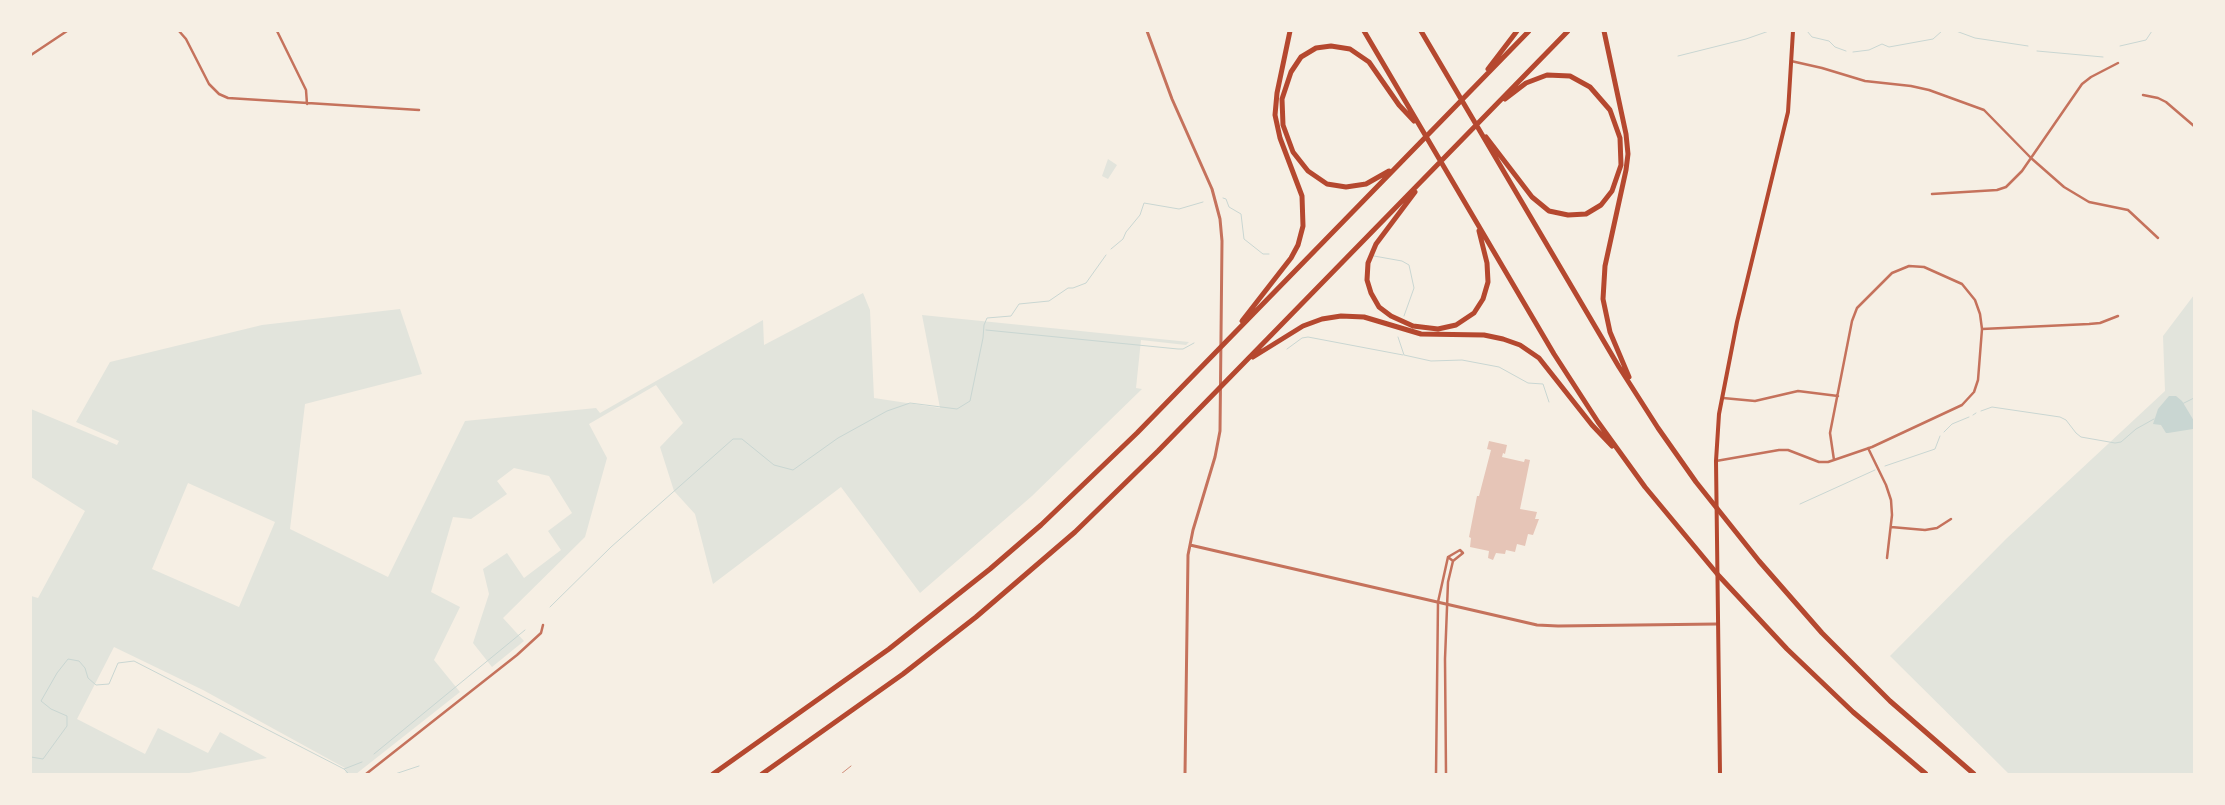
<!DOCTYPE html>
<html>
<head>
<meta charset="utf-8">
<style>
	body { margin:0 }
	#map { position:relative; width:2225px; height:805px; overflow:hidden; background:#f6efe4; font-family:"Crimson Pro",serif }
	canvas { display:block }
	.frame { position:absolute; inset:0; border:32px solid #f6efe4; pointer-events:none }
</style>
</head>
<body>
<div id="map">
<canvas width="2225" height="805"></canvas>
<div class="frame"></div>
</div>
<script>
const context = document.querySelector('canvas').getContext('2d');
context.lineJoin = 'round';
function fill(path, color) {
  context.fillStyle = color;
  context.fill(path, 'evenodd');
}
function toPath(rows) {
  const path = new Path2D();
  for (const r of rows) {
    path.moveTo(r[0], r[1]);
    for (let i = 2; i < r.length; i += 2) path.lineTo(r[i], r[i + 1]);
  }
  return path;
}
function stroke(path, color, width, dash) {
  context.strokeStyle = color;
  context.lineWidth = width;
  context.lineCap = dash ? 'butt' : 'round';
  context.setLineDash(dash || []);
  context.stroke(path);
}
const green = toPath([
	[1108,159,1117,165,1108,179,1102,176],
	[863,293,870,310,874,398,940,408,922,315,1189,342,1186,345,1141,340,1136,388,1142,389,1032,496,920,593,841,487,713,584,695,514,674,491,660,447,683,423,656,385,589,424,607,458,585,537,503,618,524,641,492,667,473,643,489,594,483,569,507,553,524,578,561,550,548,531,572,513,549,476,514,468,497,481,507,494,471,519,453,517,431,592,460,607,434,660,460,692,356,774,346,774,345,768,203,690,114,647,77,719,145,754,158,728,208,753,220,732,267,758,184,774,31,774,31,596,38,598,85,511,31,477,31,409,117,445,119,441,76,422,110,362,262,325,400,309,422,374,305,404,290,529,388,577,465,421,596,408,600,413,763,320,764,345],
	[188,483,275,522,239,607,152,569],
	[2194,295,2194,774,2009,774,1890,656,2007,538,2165,391,2163,336]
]);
const water = toPath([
	[2169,396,2176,396,2182,401,2194,421,2193,429,2168,433,2166,433,2161,425,2153,424,2158,409]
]);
const stream = toPath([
	[1807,31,1812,37,1829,41,1835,47,1846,51],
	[1956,31,1975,38,2028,46],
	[2120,46,2146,40,2152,31],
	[2037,51,2103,57],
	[1853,52,1869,50,1882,44,1889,47,1933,39,1942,31],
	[1678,56,1746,39,1769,31],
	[1223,198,1226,199,1229,207,1241,214,1244,239,1263,254,1269,254],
	[1111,249,1123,239,1126,232,1140,215,1144,203,1179,209,1203,202],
	[1374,256,1402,261,1409,265,1414,288,1404,316],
	[986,330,1178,349,1183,349,1194,343],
	[1398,337,1404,355,1431,361,1462,360,1499,367,1528,383,1543,384,1549,402],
	[1287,349,1302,338,1308,337,1403,355],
	[2182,404,2194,398],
	[1981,411,1992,407,2060,417,2066,420,2076,433,2081,437,2115,443,2121,442,2136,429,2154,419],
	[1973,415,1976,413],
	[1944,432,1952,424,1969,417],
	[1885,466,1935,449,1940,436],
	[1800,504,1875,470],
	[550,607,611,547,733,439,742,439,774,465,793,470,838,438,887,411,910,403,957,409,970,401,983,338,984,325,987,318,1011,316,1019,304,1049,301,1068,288,1073,288,1086,283,1106,255],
	[374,754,525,630],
	[31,757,43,759,67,726,67,716,51,709,41,701,57,673,68,659,79,661,85,668,88,678,96,685,109,684,118,663,134,661,344,769,362,762],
	[344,769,349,774],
	[395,774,419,766]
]);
const building = toPath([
	[1489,441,1507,445,1505,454,1503,453,1502,457,1524,462,1525,459,1530,460,1520,509,1537,512,1535,519,1539,519,1533,535,1528,534,1525,546,1517,544,1515,552,1506,550,1505,554,1496,553,1493,560,1488,558,1489,551,1470,547,1471,538,1469,537,1477,496,1479,496,1491,450,1487,449]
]);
const minor = toPath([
	[179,31,186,39,209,84,219,94,228,98,419,110],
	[277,31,306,90,307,104],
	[31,55,67,31],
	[1791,61,1822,68,1865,81,1911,86,1929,90,1984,110,2031,158,2064,187,2089,202,2128,210,2158,238],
	[2143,95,2158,98,2166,102,2194,126],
	[1932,194,1997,190,2006,187,2022,171,2082,84,2091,77,2118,63],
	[1982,329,2089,324,2100,323,2118,316],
	[1723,398,1755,401,1798,391,1838,396],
	[1868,448,1886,485,1891,500,1892,515,1887,558],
	[1716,461,1779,450,1788,450,1819,462,1828,462,1834,460,1872,447,1962,405,1974,392,1978,380,1982,329,1980,314,1975,300,1962,284,1924,267,1909,266,1892,273,1857,308,1852,321,1830,433,1834,460],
	[1891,527,1925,530,1937,528,1951,519],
	[366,774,517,655,541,633,543,625],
	[1436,774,1438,602,1448,557],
	[1446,774,1445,659,1448,582,1453,561,1463,553,1460,550,1448,557,1453,561]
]);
const tertiary = toPath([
	[1147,31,1172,99,1212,189,1220,219,1222,241,1220,431,1215,457,1193,530,1188,555,1185,774],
	[1190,545,1537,625,1558,626,1717,624]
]);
const secondary = toPath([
	[1720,774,1716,461,1719,414,1737,322,1788,112,1793,31]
]);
const motorway = toPath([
	[1364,31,1554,354,1598,422,1645,487,1719,576,1787,649,1853,712,1926,774],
	[1421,31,1619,367,1658,428,1696,482,1759,561,1822,633,1890,701,1974,774],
	[1604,31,1626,134,1628,154,1626,170,1605,266,1603,299,1610,332,1629,377],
	[1488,69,1517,31],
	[1486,137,1532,197,1549,211,1568,215,1586,214,1601,205,1612,191,1621,165,1620,138,1610,110,1590,87,1570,76,1547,75,1526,83,1505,99],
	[1389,171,1366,184,1346,187,1327,184,1308,171,1293,152,1283,125,1282,99,1291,72,1301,57,1316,48,1331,46,1350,49,1369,62,1399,105,1414,121],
	[1415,192,1376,244,1368,263,1367,280,1371,293,1379,307,1391,316,1413,326,1438,329,1456,325,1474,313,1483,299,1488,282,1487,263,1479,231],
	[1242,321,1291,258,1298,245,1303,226,1302,196,1280,138,1275,115,1277,93,1290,31],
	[1253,357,1303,326,1322,319,1341,316,1364,317,1421,334,1484,335,1503,339,1520,345,1539,358,1592,425,1612,446],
	[713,774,889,649,990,569,1041,525,1137,433,1529,31],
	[762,774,903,674,976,617,1075,532,1158,451,1568,31]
]);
const rail = toPath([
	[841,774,851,766]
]);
fill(green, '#e2e4dc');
fill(water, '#c9d6d2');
stroke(stream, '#c9d6d2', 1);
fill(building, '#e6c5b7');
stroke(minor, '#c5725c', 2.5);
stroke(tertiary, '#c5725c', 3);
stroke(secondary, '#b5482f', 4);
stroke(motorway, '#b5482f', 5);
stroke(rail, '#cf8b77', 1);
</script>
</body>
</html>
